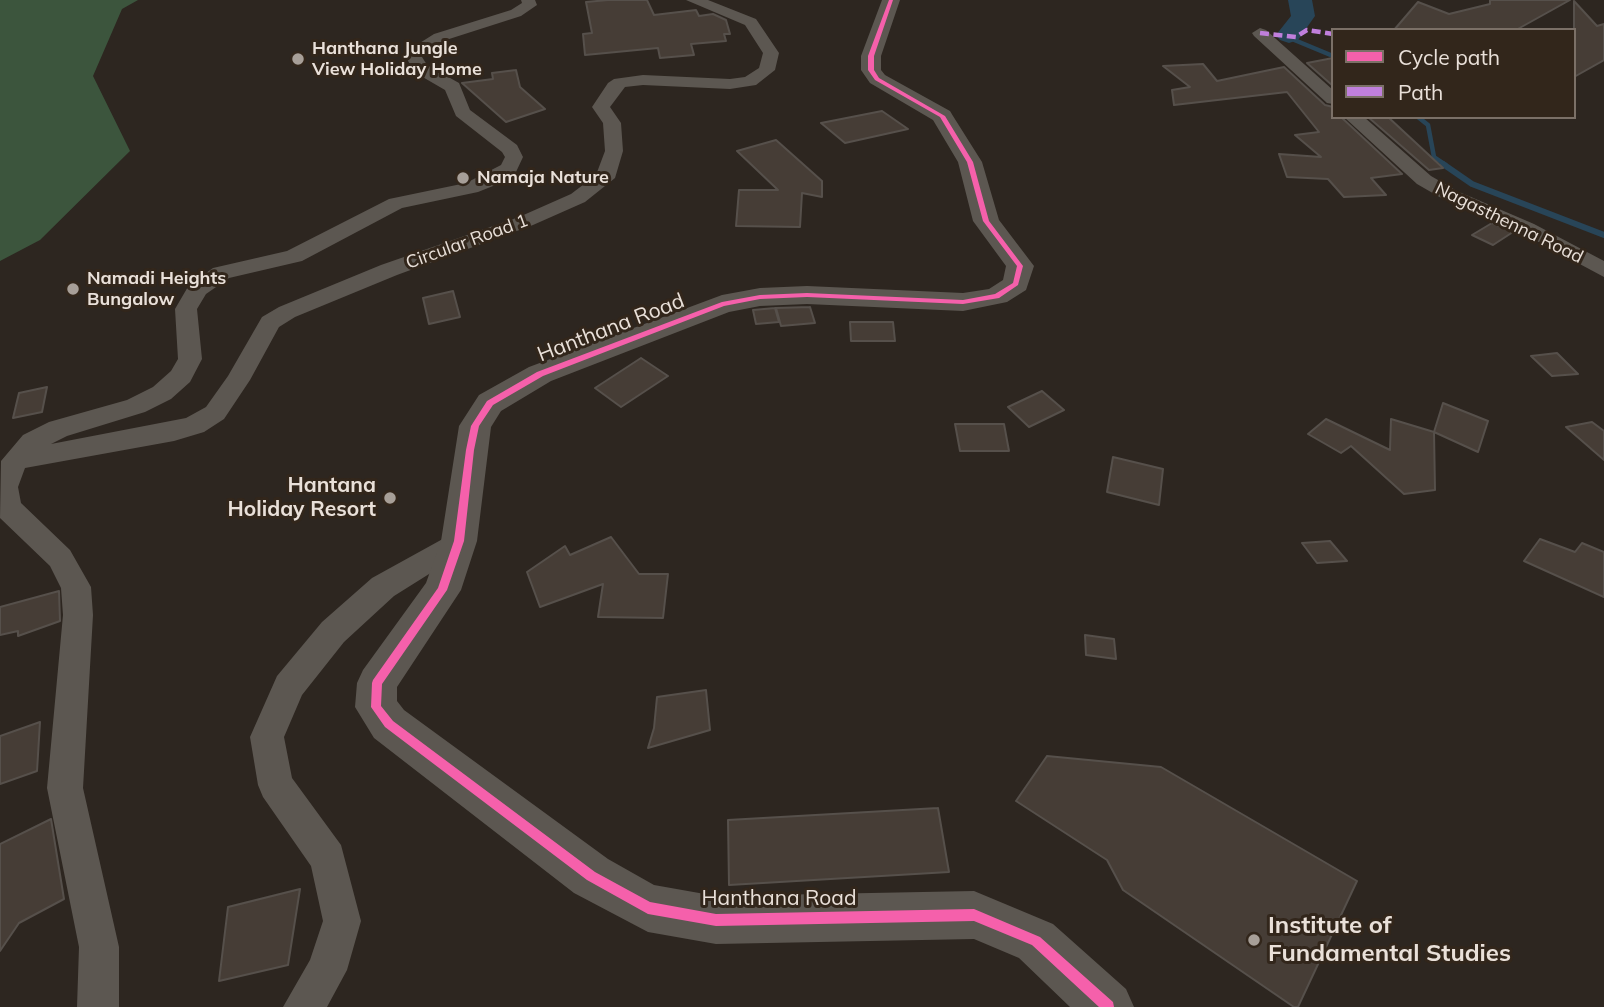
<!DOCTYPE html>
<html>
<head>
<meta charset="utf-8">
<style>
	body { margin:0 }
	#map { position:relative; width:1604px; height:1007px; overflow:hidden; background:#2d2620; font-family:Mulish,sans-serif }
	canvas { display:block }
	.legend { position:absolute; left:1331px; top:28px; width:245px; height:91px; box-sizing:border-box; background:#32261b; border:2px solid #7b7067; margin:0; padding:9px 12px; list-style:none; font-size:21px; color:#e9e0d9 }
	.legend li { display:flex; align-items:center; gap:14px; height:35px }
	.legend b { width:35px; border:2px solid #7b7067 }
</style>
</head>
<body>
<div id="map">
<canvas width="1604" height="1007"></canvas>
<ul class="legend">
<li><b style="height:9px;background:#f560ab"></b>Cycle path</li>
<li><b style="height:9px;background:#c07fdc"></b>Path</li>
</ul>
</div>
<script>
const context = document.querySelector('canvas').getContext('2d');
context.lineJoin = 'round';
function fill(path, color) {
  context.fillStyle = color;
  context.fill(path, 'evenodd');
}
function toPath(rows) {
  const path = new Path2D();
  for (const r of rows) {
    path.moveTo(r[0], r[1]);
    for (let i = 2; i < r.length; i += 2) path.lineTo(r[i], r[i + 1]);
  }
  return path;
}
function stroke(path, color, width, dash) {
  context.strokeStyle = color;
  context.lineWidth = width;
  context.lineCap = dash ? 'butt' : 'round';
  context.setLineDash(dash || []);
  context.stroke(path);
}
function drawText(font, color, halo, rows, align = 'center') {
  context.font = font + ' Mulish,sans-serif';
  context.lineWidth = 6;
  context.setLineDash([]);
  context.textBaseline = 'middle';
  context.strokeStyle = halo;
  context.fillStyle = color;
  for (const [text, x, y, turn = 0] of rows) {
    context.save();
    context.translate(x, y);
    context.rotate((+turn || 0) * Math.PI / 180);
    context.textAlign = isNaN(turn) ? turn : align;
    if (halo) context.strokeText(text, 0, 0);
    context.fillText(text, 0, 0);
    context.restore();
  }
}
const forest = toPath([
	[0,0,138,0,122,9,93,76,130,151,40,240,0,261]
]);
const streamFar1 = toPath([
	[1292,39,1333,56],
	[1418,117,1428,125,1434,157,1446,165]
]);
const stream = toPath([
	[1443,164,1472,184,1604,235]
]);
const river = toPath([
	[1288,0,1312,0,1315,16,1298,40,1289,43,1280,40,1276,35,1291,16,1288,0]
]);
const building = toPath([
	[608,0,647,0,654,15,696,10,699,16,713,14,726,20,730,34,724,34,726,41,691,44,694,55,660,58,658,48,585,55,583,34,592,33,586,2,608,0],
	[1490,0,1570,0,1516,30,1394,30,1418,2,1449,14,1490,4,1490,0],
	[1574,1,1597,26,1604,24,1604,60,1574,77,1574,1],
	[1333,58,1333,86,1307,63,1333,58],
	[1203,64,1217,81,1284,67,1325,105,1333,107,1333,117,1341,117,1402,174,1371,178,1386,195,1344,197,1328,179,1287,177,1279,154,1321,157,1295,135,1319,132,1287,92,1174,105,1172,90,1190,87,1163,66,1203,64],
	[516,70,520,87,545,109,506,122,462,83,493,79,492,73,516,70],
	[882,111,908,129,845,143,821,123,882,111],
	[1368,117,1388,117,1443,168,1429,170,1368,117],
	[776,140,822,181,822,197,802,193,800,227,736,226,739,190,778,190,737,151,776,140],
	[1492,223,1513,232,1493,245,1472,235,1492,223],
	[453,291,460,317,429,324,423,298,453,291],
	[810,307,815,323,781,326,776,308,810,307],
	[775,308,779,322,756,324,753,310,775,308],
	[850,322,893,322,895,341,851,341,850,322],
	[1557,353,1578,374,1552,376,1531,356,1557,353],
	[641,358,668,376,621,407,595,388,641,358],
	[47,387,42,412,13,418,19,393,47,387],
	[1042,391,1064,410,1029,427,1008,407,1042,391],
	[1443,403,1488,421,1478,452,1434,432,1443,403],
	[1326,419,1390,450,1391,419,1434,432,1435,490,1404,494,1351,446,1341,453,1308,434,1326,419],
	[1592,422,1604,431,1604,460,1566,427,1592,422],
	[955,424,1004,424,1009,451,960,451,955,424],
	[1113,457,1163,469,1159,505,1107,492,1113,457],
	[611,537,639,574,668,574,663,618,598,617,603,584,540,607,527,572,565,546,570,555,611,537],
	[1540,539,1575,552,1582,543,1604,552,1604,597,1524,561,1540,539],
	[1330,541,1347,561,1317,563,1302,543,1330,541],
	[59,591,60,621,18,636,18,631,0,635,0,607,59,591],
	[1085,635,1114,639,1116,659,1086,655,1085,635],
	[706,690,710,730,648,748,654,728,657,697,706,690],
	[40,722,37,771,0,784,0,736,40,722],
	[1047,756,1161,767,1357,881,1298,1007,1294,1007,1123,890,1107,860,1016,801,1047,756],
	[938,808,949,872,729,885,728,820,938,808],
	[51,819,64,899,19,923,0,951,0,844,51,819],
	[300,889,288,965,219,981,228,907,300,889]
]);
const minor = toPath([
	[521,0,535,0,537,5,521,16,446,40,422,57,427,65,459,83,470,110,517,145,523,157,516,172,498,184,478,192,402,208,302,261,229,278,206,294,197,309,202,359,190,382,171,399,145,412,67,436,51,444,186,418,206,407,228,376,262,317,279,307,381,265,519,217,571,194,596,175,605,151,603,123,592,107,608,83,614,79,643,75,730,79,745,77,759,68,763,53,745,25,686,0,708,0,756,19,779,53,775,70,756,85,730,89,643,85,625,87,610,107,621,123,623,151,615,178,585,202,533,225,397,275,295,317,279,327,250,380,224,419,204,432,174,441,25,468,18,487,21,503,70,550,91,587,93,615,83,788,119,947,119,1007,77,1007,79,947,47,788,63,615,61,588,50,566,0,518,1,461,23,435,49,422,127,400,153,387,171,371,178,359,175,309,189,285,213,268,287,251,389,199,466,183,501,165,505,157,502,152,456,116,445,90,414,72,406,57,415,46,434,34,511,10,522,3,521,0],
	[1260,28,1266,30,1333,90,1333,104,1327,103,1254,36,1252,33,1260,28],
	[1344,117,1364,117,1431,176,1457,191,1534,224,1604,261,1604,277,1520,232,1443,199,1417,184,1344,117],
	[459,530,469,533,473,541,469,549,394,596,344,642,302,695,284,737,292,778,341,845,361,921,347,970,327,1007,283,1007,310,960,323,921,311,866,263,797,258,785,250,737,277,676,322,622,372,578,459,530]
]);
const tertiary = toPath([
	[882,0,900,0,881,56,881,70,885,75,950,111,953,116,982,162,999,220,1034,266,1026,290,1007,302,963,311,807,304,760,306,729,312,551,381,501,411,491,427,477,541,461,590,397,687,397,701,404,710,608,859,654,885,716,896,974,891,1053,924,1126,989,1134,1007,1070,1007,1019,958,974,939,716,944,648,932,574,893,374,738,355,707,357,683,363,670,426,583,441,541,459,426,479,395,529,367,722,295,760,288,807,286,963,293,989,289,1003,280,1006,266,973,221,958,162,933,120,870,83,861,70,861,56,882,0]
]);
const quiet = toPath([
	[1260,33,1296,37,1307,30,1333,34]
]);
const cycleway = toPath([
	[889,0,893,0,874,56,874,70,879,78,945,116,973,162,989,221,1023,266,1018,285,999,298,963,304,807,297,760,299,724,306,543,376,493,405,479,426,474,450,464,541,447,590,382,684,381,706,393,721,595,872,650,902,716,914,974,909,1040,937,1113,1002,1114,1007,1099,1007,1032,945,974,921,716,926,648,914,587,880,385,727,371,707,372,683,373,680,438,588,454,541,466,450,471,426,487,401,537,372,722,302,760,295,807,293,963,300,995,294,1013,283,1017,266,983,221,967,162,940,117,875,80,868,70,868,56,889,0]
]);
const markers = [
	[298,59,7,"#a79f98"],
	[463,178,7,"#a79f98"],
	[73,289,7,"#a79f98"],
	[390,498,7,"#a79f98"],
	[1254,940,7,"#a79f98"]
];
const farPoinames = [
	["Hanthana Jungle",312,49],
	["View Holiday Home",312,70],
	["Namaja Nature",477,178],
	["Namadi Heights",87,279],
	["Bungalow",87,300]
];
const farStreetnames = [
	["Nagasthenna Road",1509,223,26],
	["Circular Road 1",467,242,-20]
];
const streetNames = [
	["Hanthana Road",611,328,-21],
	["Hanthana Road",779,899]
];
const poiNames = [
	["Hantana",376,486],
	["Holiday Resort",376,510]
];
const nearPoinames = [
	["Institute of",1268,926],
	["Fundamental Studies",1268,954]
];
fill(forest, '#3c553d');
stroke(streamFar1, '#284558', 4.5);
stroke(stream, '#284558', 6);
fill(river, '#284558');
fill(building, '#463d36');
stroke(building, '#56504b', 2);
fill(minor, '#5c5751');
fill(tertiary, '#5c5751');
stroke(quiet, '#c07fdc', 4.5, [9, 4.5]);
fill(cycleway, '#f560ab');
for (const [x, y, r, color] of markers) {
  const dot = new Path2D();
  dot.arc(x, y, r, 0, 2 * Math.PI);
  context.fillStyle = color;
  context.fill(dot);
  stroke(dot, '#32261b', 2.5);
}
drawText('bold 18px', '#e9e0d9', '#32261b', farPoinames, 'left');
drawText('18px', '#e9e0d9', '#32261b', farStreetnames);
drawText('21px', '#e9e0d9', '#32261b', streetNames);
drawText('bold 21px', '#e9e0d9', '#32261b', poiNames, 'right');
drawText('bold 24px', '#e9e0d9', '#32261b', nearPoinames, 'left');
</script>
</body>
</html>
